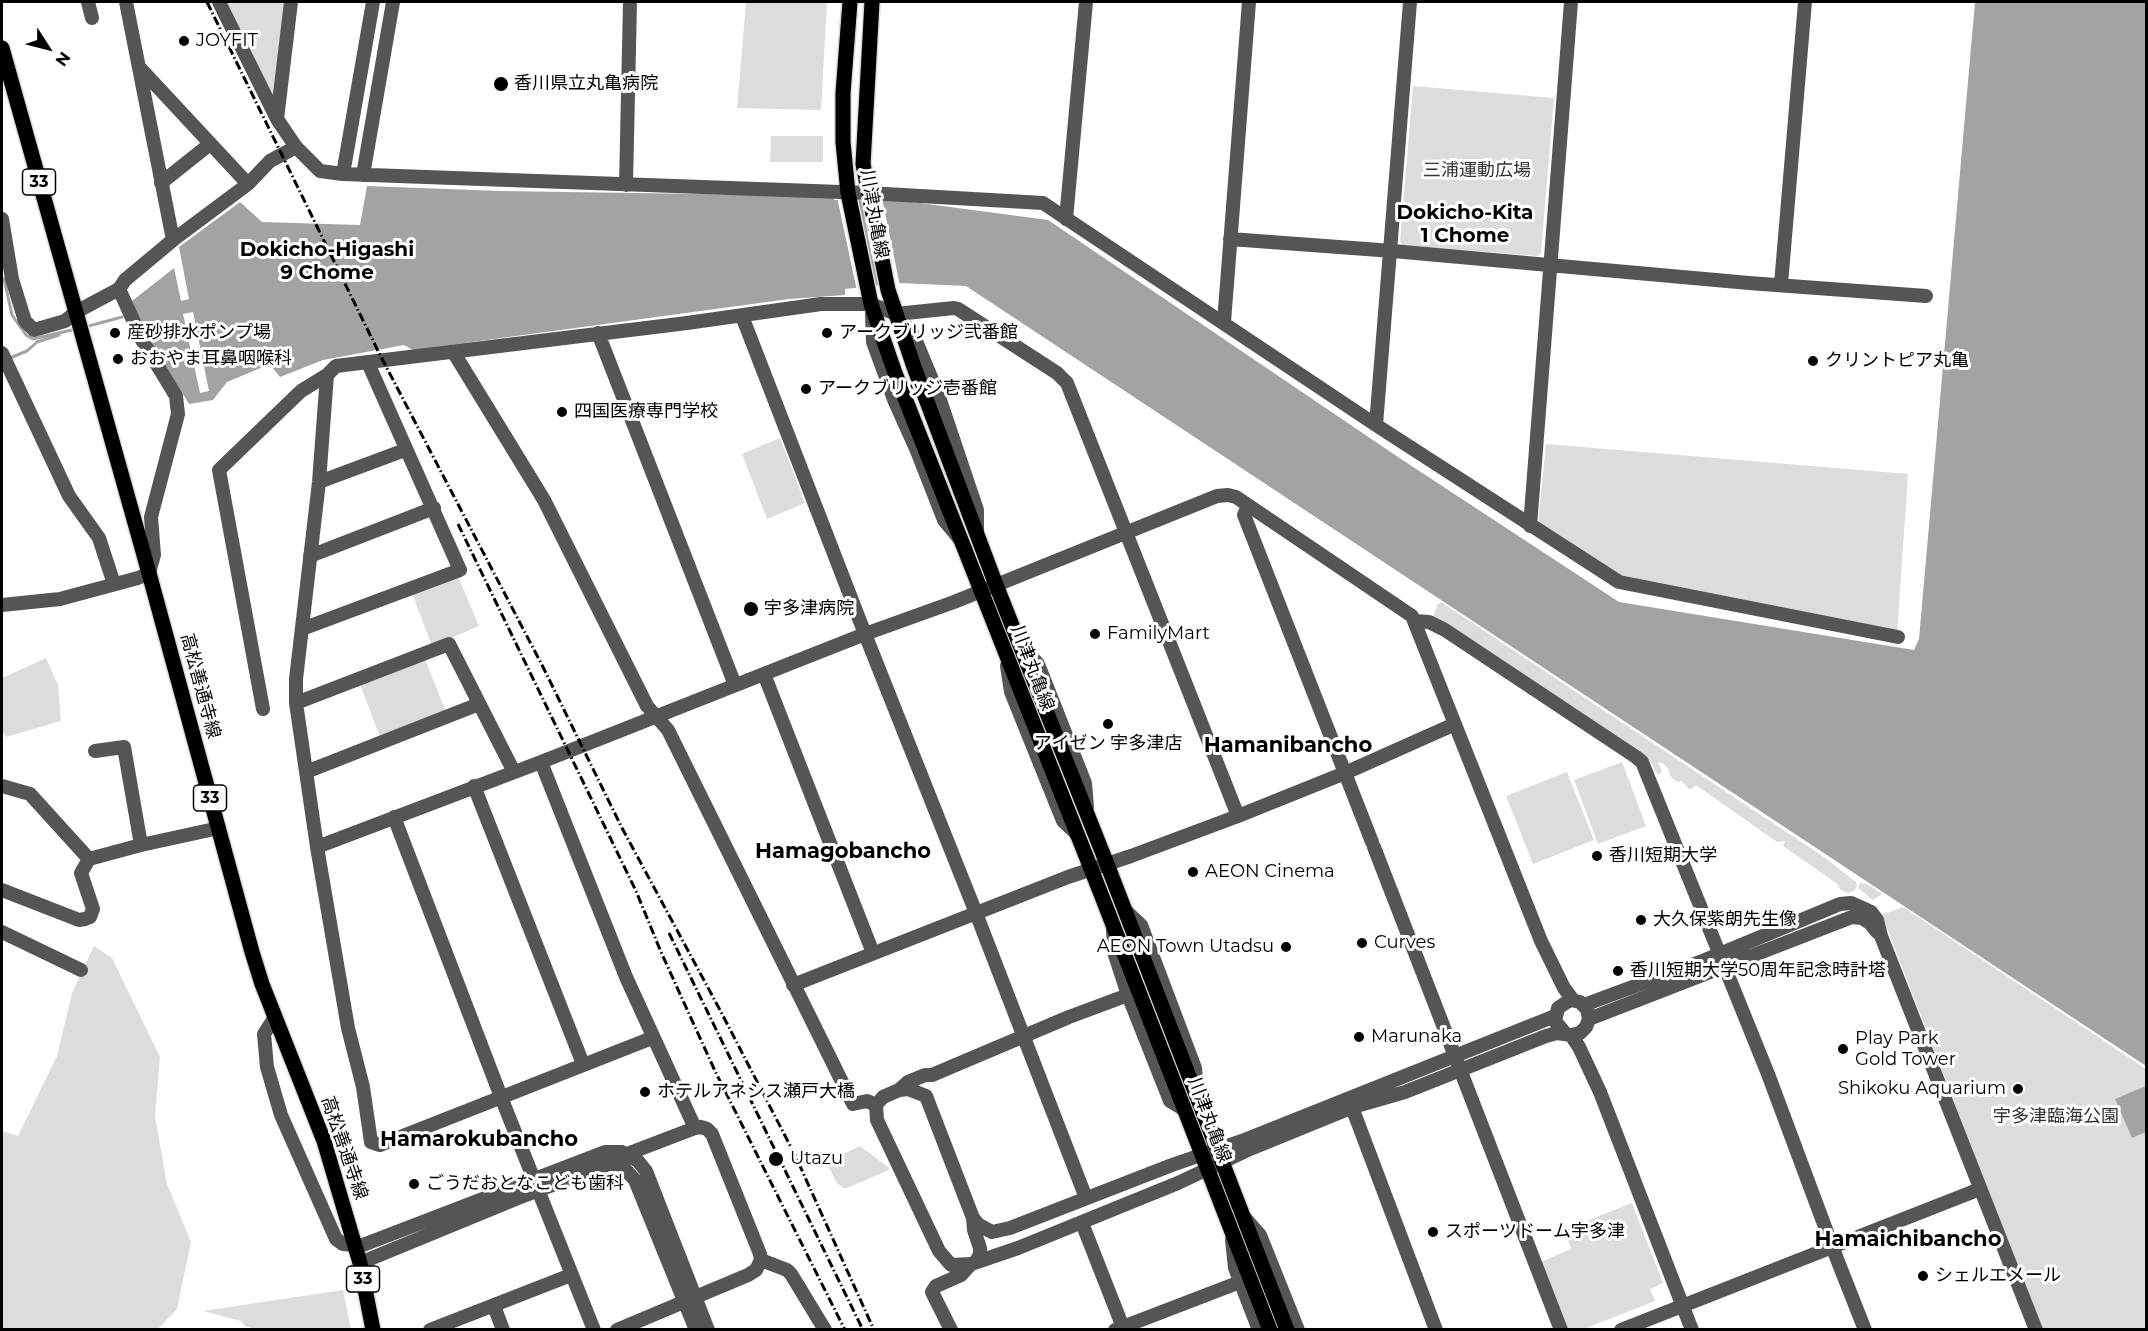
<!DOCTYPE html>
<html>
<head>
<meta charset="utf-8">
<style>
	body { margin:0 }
	#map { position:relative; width:2148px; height:1331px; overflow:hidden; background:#fff; font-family:Montserrat,sans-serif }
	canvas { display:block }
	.frame { position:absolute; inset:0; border:3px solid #000; pointer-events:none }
	.north { position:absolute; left:18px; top:18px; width:60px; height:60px; -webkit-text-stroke:4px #fff; paint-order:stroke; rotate:126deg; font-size:16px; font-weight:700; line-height:24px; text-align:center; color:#000 }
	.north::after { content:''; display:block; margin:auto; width:21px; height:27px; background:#000; clip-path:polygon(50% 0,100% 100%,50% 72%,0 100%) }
</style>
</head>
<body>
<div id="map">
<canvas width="2148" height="1331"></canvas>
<div class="frame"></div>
<div class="north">N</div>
</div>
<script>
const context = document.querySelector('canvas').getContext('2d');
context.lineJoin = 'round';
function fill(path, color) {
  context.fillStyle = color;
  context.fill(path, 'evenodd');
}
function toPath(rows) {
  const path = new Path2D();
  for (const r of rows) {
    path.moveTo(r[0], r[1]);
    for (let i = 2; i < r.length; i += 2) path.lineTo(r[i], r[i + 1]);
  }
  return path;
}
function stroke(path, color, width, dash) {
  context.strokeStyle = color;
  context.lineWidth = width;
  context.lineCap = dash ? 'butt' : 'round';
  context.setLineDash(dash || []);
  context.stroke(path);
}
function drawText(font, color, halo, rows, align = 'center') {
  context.font = font + ' Montserrat,"Noto Sans JP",sans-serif';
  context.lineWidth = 6;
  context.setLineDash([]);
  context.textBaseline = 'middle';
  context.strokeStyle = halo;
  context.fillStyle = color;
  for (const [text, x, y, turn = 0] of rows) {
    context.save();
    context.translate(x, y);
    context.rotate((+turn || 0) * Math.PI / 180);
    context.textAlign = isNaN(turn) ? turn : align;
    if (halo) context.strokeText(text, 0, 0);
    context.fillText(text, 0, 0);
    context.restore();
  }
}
const green = toPath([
	[224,2,285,2,274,97,271,96],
	[746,2,827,2,821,110,737,108],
	[1413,86,1554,98,1541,253,1538,256,1403,245,1400,242],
	[771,136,823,136,823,162,770,162],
	[780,438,805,503,767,519,742,454],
	[1546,444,1908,474,1897,634,1621,578,1538,524],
	[458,576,479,626,432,646,412,593],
	[1441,602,1824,857,1856,882,1857,886,1854,891,1848,893,1841,890,1836,883,1783,846,1785,841,1777,842,1696,785,1691,789,1689,789,1682,781,1677,782,1670,776,1669,770,1664,764,1658,762,1662,771,1659,775,1655,771,1651,762,1642,754,1433,617,1438,604],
	[46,658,58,685,61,721,6,737,2,730,2,678],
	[425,659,446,712,380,737,360,684],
	[1622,762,1646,826,1598,844,1574,780],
	[1567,772,1594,840,1533,864,1506,796],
	[1860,883,1867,884,1882,894,1873,900,1858,888],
	[1903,907,2146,1069,2146,1329,2042,1329,1882,915],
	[94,946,112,958,160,1057,155,1116,167,1184,191,1242,177,1309,158,1329,2,1330,2,1131,18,1136,57,1056,72,993],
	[860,1146,888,1167,889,1170,847,1188,843,1188,837,1183,826,1162],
	[1632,1203,1663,1283,1650,1289,1655,1301,1584,1329,1567,1329,1541,1262,1571,1249,1564,1230],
	[343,1290,351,1329,288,1330,286,1328,254,1329,245,1326,241,1321,203,1311]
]);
const water = toPath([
	[1975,2,2146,2,2146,1066,966,286,899,283,845,289,845,295,789,299,413,350,404,345,323,360,280,377,271,366,263,367,227,382,213,400,189,404,135,315,132,301,174,268,181,301,189,299,179,247,240,202,262,222,360,225,367,186,500,191,835,196,834,200,882,200,882,198,1048,220,1401,459,1619,602,1914,650,1919,639],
	[193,312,209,391,200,393,183,314],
	[2146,1086,2146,1132,2132,1138,2115,1099]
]);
const pier = toPath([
	[837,197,854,198,874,289,857,291],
	[865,197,882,198,900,286,884,288]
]);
const stream = toPath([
	[2,278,4,279,12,315,26,335,33,339,76,329],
	[85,327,122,317],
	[10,358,27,351,37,342,59,335]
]);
const minor = toPath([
	[88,2,92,18],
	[126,2,173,240],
	[219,2,277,119],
	[373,2,343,174,868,193,1043,203,1376,425,1619,582,1898,637],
	[139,67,248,184],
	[296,147,320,171,343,174],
	[363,175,393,2],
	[161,183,210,144],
	[626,185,630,2],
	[2,219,12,279,25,321,34,330,65,321,76,312,119,289,125,280,173,240,248,184,270,161,296,147,277,119,291,2],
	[1066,219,1086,2],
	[1230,239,1393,251,1749,283,1926,296],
	[1781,284,1805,2],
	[872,314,873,342,895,402,917,451,944,520,958,537],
	[742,316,865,634,976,913,1086,1198],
	[897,316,913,334,938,394,977,510,977,531],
	[1224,322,1249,2],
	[598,333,735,685],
	[2,353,69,496,99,538,114,584],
	[454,353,544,500,647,706,668,730,853,1104,867,1101,876,1105],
	[1376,425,1410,2],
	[319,482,405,450],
	[1248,506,1244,515,1372,842],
	[1530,526,1571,2],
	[310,556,434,508],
	[2,605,60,599,138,578,149,573,154,555,151,517,178,414,176,396,142,340,119,289],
	[1415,621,1429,622,1445,630,1636,757,1642,762,1768,1074,1837,1259,1865,1330],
	[302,629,460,570,368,363],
	[1022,646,1038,664,1085,783,1087,807],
	[1007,666,1011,692,1063,821,1076,833],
	[764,674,873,953],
	[296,703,449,644,514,772],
	[263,709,219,470,301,391,327,375],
	[95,751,124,747,141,845],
	[541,762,626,977,695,1128],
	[306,772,479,704],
	[2,786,30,794,89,859],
	[474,786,583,1064],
	[394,817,501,1097,594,1330],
	[317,847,541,762,865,634,954,602,1217,496,1228,495,1236,497,1412,616,1541,941,1564,988,1573,1000],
	[1374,847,1561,1330],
	[2,890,79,920,85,919,90,917,93,909,81,873,89,859,141,845,219,828],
	[1126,911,1141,925,1195,1068,1197,1091],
	[1113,930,1114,952,1128,995,1170,1101,1185,1110],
	[2,932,81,970],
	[793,985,1068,877,1131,856,1238,816,1345,773,1455,724],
	[1128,995,1069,1017,932,1075,925,1075,908,1082,899,1090,883,1097,876,1105,877,1120,939,1251,951,1265,971,1264,1018,1248,1178,1183,1250,1149,1353,1107,1405,1092,1546,1036,1557,1033,1571,1035,1580,1033,1586,1027,1589,1019,1587,1009,1580,1002,1570,1000,1558,1008,1555,1021,1564,1032],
	[1584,1005,1705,960,1840,904,1851,903,1871,912,1877,920,1881,936,2036,1330],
	[275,1017,264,1034,267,1067,281,1115,336,1239,343,1244,354,1245],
	[1589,1019,1852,917,1862,918,1870,923,1877,932],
	[1571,1035,1579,1047,1600,1092,1692,1330],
	[652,1038,380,1145,371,1142,363,1087,348,1028,317,847,296,703,296,679,319,482,327,375,336,366,687,323,821,304,871,304,896,314,954,308,958,309,1057,373,1067,383,1238,816],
	[899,1090,908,1089,926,1096,973,1218,979,1225,992,1232,1010,1228,1172,1165,1247,1139,1555,1016],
	[1350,1102,1436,1330],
	[973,1218,974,1230,980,1248,980,1254,977,1260],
	[1246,1219,1260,1235,1298,1330],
	[1082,1223,1124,1330],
	[1232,1240,1235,1268,1259,1330],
	[355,1248,605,1152,622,1152,638,1161,646,1171,708,1330],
	[761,1260,787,1270,791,1274,825,1330],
	[360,1263,518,1198,609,1164,620,1164,635,1180,696,1330],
	[494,1306,503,1330],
	[430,1330,571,1275],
	[617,1330,748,1275,756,1270,761,1260,760,1254,712,1134,707,1129,701,1127,695,1128,627,1154,624,1158],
	[951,1330,932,1292,936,1286,961,1275,971,1264],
	[1115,1330,1240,1282],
	[1621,1330,1980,1189]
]);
const major = toPath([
	[850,2,843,93,843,142,848,193,871,304,895,373,1101,894,1270,1330],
	[872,2,863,164,888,290,914,367,996,585,1107,864,1287,1330],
	[2,48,149,573,252,952,262,984,324,1141,360,1263,373,1330]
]);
const rail = toPath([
	[207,2,379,353,543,667,622,828,720,1010,795,1155,874,1330],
	[458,524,636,891,661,952,715,1071,845,1330],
	[669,933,863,1330]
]);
const markers = [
	[184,41,6,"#000"],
	[501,84,8,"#000"],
	[115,333,6,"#000"],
	[827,333,6,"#000"],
	[118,359,6,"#000"],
	[1813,361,6,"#000"],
	[806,389,6,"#000"],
	[562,412,6,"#000"],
	[751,609,8,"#000"],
	[1095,634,6,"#000"],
	[1108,724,6,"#000"],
	[1597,856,6,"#000"],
	[1193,872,6,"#000"],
	[1641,920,6,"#000"],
	[1362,943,6,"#000"],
	[1286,947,6,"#000"],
	[1618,971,6,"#000"],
	[1359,1037,6,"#000"],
	[1843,1049,6,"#000"],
	[2018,1089,6,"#000"],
	[645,1092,6,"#000"],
	[776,1159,8,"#000"],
	[414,1184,6,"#000"],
	[1433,1232,6,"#000"],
	[1923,1276,6,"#000"]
];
const shields = [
	[39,182,33],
	[210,798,33],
	[363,1279,33]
];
const shieldNames = [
	["33",39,182],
	["33",210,798],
	["33",363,1279]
];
const poiNames = [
	["JOYFIT",196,41],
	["香川県立丸亀病院",514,84],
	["産砂排水ポンプ場",127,333],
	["アークブリッジ弐番館",839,333],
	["おおやま耳鼻咽喉科",130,359],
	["クリントピア丸亀",1825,361],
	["アークブリッジ壱番館",818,389],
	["四国医療専門学校",574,412],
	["宇多津病院",764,609],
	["FamilyMart",1107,634],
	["アイゼン 宇多津店",1108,744,"center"],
	["香川短期大学",1609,856],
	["AEON Cinema",1205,872],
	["大久保紫朗先生像",1653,920],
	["Curves",1374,943],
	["AEON Town Utadsu",1274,947,"right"],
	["香川短期大学50周年記念時計塔",1630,971],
	["Marunaka",1371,1037],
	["Play Park",1855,1039],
	["Gold Tower",1855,1060],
	["Shikoku Aquarium",2006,1089,"right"],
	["ホテルアネシス瀬戸大橋",657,1092],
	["Utazu",790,1159],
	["ごうだおとなこども歯科",426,1184],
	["スポーツドーム宇多津",1445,1232],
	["シェルエメール",1935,1276]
];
const parkNames = [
	["三浦運動広場",1477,171],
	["宇多津臨海公園",2056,1117]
];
const streetNames = [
	["川津丸亀線",874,214,80],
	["川津丸亀線",1032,668,69],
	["高松善通寺線",200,686,75],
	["川津丸亀線",1209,1120,69],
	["高松善通寺線",344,1148,71]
];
const neighbourhoodNames = [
	["Dokicho-Kita",1465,213],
	["1 Chome",1465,236],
	["Dokicho-Higashi",327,250],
	["9 Chome",327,273]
];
const quarterNames = [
	["Hamanibancho",1288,746],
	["Hamagobancho",843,852],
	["Hamarokubancho",479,1140],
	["Hamaichibancho",1908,1240]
];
fill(green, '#dcdcdc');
fill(water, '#a3a3a3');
fill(pier, '#fff');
stroke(stream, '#a3a3a3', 3);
stroke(major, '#dbdbdb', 18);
stroke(minor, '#555', 14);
stroke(major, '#000', 15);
stroke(rail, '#000', 3, [9, 3, 1.5, 3]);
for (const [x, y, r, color] of markers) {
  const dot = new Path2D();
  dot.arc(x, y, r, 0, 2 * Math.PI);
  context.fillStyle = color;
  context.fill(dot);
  stroke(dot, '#fff', 2);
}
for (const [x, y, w] of shields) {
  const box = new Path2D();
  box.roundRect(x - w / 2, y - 13, w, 26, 4.5);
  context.fillStyle = '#fff';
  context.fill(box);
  stroke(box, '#000', 1.5);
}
drawText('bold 16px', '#000', null, shieldNames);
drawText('18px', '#000', '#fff', poiNames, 'left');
drawText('18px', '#333', '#fff', parkNames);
drawText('18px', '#000', '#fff', streetNames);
drawText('bold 20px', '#000', '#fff', neighbourhoodNames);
drawText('bold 21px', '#000', '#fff', quarterNames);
</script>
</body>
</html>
